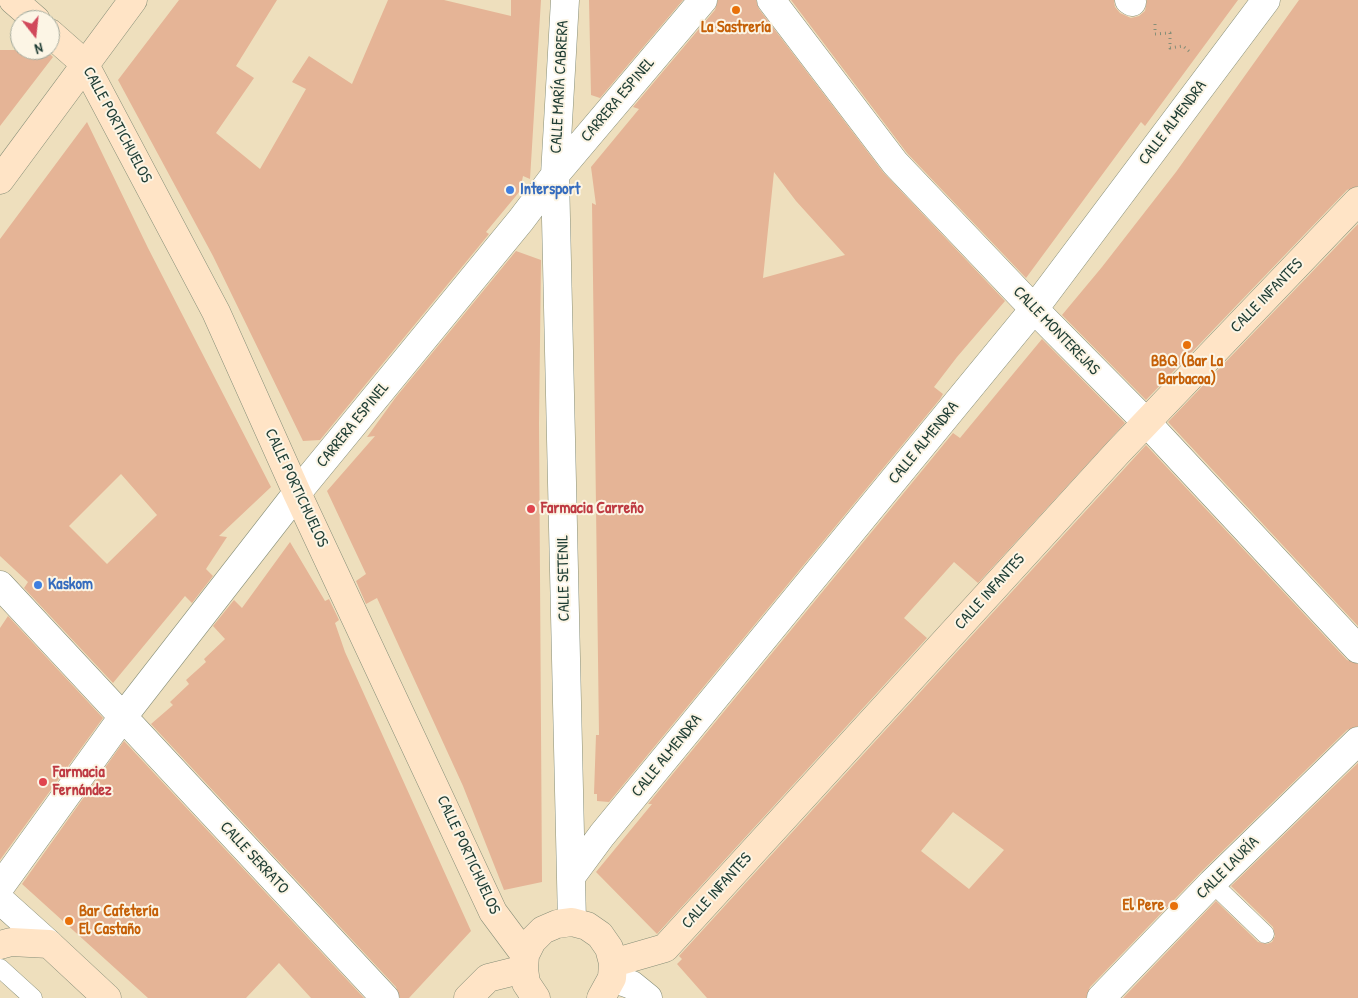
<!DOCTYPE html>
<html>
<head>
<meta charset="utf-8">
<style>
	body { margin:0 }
	#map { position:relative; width:1358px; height:998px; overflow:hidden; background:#eedfbd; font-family:"Patrick Hand",sans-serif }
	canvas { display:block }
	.north { position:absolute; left:10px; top:10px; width:50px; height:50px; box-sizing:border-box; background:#fcf5e5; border:1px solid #a4ab9e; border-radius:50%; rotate:164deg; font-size:14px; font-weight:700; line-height:20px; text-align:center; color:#1f3d34 }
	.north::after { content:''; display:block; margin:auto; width:18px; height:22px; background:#d1495b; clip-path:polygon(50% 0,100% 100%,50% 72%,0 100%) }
</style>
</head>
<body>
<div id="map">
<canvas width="1358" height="998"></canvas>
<div class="north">N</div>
</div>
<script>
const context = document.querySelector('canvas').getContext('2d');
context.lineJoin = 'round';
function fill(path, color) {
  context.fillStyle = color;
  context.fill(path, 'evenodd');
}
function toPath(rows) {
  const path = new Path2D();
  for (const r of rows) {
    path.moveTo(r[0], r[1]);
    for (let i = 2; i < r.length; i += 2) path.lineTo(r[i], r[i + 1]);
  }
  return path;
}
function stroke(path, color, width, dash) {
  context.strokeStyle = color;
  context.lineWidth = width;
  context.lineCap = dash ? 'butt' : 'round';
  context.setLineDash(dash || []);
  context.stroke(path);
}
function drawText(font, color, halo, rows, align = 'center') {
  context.font = font + ' "Patrick Hand",sans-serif';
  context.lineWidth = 4;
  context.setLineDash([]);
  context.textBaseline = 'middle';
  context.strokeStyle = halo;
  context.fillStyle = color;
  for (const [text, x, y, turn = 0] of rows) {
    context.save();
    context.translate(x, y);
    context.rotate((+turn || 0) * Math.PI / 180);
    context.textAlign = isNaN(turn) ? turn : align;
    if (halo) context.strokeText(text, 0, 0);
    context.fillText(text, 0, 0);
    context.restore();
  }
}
const building = toPath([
	[179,0,277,0,236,66,254,78,216,133,260,169,306,89,292,82,309,56,352,84,388,0,444,0,511,16,511,0,541,0,530,179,523,176,520,191,486,232,489,234,320,440,303,441,213,256,118,80],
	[589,0,683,0,600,98,591,95],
	[718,0,756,0,759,9,883,172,1005,301,957,357,934,387,943,394,940,399,609,802,597,801,597,794,594,794,596,735,599,735,592,203,596,205,591,167,639,109,633,107,715,10],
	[774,172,796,201,845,255,763,278],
	[791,0,1114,0,1115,7,1120,13,1131,18,1139,16,1145,11,1147,0,1238,0,1145,126,1141,122,1026,278,907,153],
	[1299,0,1358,0,1358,186,1347,190,1146,400,1062,315,1102,267,1176,172],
	[0,50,46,50,53,57,0,126],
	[87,122,148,248,271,487,219,536,227,537,206,569,213,576,192,603,185,596,113,683,24,588,28,582,0,556,0,239],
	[121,474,157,515,107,564,69,526],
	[1358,224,1358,626,1168,422],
	[516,251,541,260,539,423,542,882,504,890,463,786,377,598,366,604,356,581,366,574,327,491,375,436,367,437,396,397],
	[1042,339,1125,423,978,583,954,562,904,618,927,638,657,934,596,872,652,804,648,804,953,433,960,438],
	[1146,445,1347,660,1358,664,1358,726,1347,730,1201,872,1090,987,1086,998,707,998,677,964,682,959,679,956],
	[953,812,1004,850,969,889,921,851],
	[290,542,325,601,329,599,339,620,335,623,345,652,471,931,409,998,400,998,396,987,151,724,173,705,170,702,189,684,186,680,206,662,204,659,225,639,213,626,234,600,242,608],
	[8,616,103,718,0,860,0,628],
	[124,741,364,998,311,998,279,963,246,998,148,998,22,884],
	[1358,763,1358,998,1123,998,1216,901,1258,942,1267,944,1272,942,1275,936,1273,927,1231,886]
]);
const path = toPath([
	[1155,24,1155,34,1170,33,1170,48,1183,46,1190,52]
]);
const lane = toPath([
	[1212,883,1265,934],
	[0,968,33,998]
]);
const street = toPath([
	[565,0,555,175,572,922],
	[771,0,895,163,1034,309,1147,423,1358,649],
	[1129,0,1132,2],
	[0,585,385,998],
	[571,877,602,835,1034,309,1266,0],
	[0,887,122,718,297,493,521,220,555,175,703,0],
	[0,900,49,944],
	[612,978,632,985,648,998],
	[1101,998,1212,883,1358,741]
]);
const secondary = toPath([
	[13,0,36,20],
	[50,33,84,63,216,312,297,493,493,912,525,955],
	[0,180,133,0],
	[0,945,11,942,49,944,107,998],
	[613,963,665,948,1118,452,1358,201],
	[468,998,488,978,524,969],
	[536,998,526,983,524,969,525,955,532,941,543,930,557,924,572,922,587,926,600,935,609,948,613,963,612,978,601,998]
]);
const markers = [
	[736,10,5,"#e8710a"],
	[510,190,5,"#3f7fe0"],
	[1187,345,5,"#e8710a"],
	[531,509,5,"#e0444e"],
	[38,585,5,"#3f7fe0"],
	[43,782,5,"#e0444e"],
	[1174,906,5,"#e8710a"],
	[69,921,5,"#e8710a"]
];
const foodNames = [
	["La Sastrería",736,28],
	["BBQ (Bar La",1187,362],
	["Barbacoa)",1187,380],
	["El Pere",1164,906,"right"],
	["Bar Cafetería",79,912,"left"],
	["El Castaño",79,930,"left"]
];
const streetNames = [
	["CALLE MARÍA CABRERA",560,87,-87],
	["CARRERA ESPINEL",618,100,-50],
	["CALLE ALMENDRA",1173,123,-53],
	["CALLE PORTICHUELOS",117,125,62],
	["CALLE INFANTES",1267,296,-46],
	["CALLE MONTEREJAS",1056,331,46],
	["CARRERA ESPINEL",353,425,-51],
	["CALLE ALMENDRA",924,443,-51],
	["CALLE PORTICHUELOS",296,488,65],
	["CALLE SETENIL",564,578,-91],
	["CALLE INFANTES",990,592,-48],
	["CALLE ALMENDRA",667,756,-51],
	["CALLE PORTICHUELOS",468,855,65],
	["CALLE SERRATO",254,858,47],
	["CALLE LAURÍA",1228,868,-45],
	["CALLE INFANTES",717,891,-48]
];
const shopNames = [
	["Intersport",520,190],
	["Kaskom",48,585]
];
const healthNames = [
	["Farmacia Carreño",541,509],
	["Farmacia",53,773],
	["Fernández",53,791]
];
fill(building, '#e5b496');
stroke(lane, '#868e78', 19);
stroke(street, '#868e78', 29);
stroke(secondary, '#868e78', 29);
stroke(path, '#868e78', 3, [1, 4]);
stroke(lane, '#fff', 18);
stroke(street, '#fff', 28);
stroke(secondary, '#ffe4c6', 28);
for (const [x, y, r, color] of markers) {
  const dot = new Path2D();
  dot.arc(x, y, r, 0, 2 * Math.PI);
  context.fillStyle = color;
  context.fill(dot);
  stroke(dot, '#fcf5e5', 2);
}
drawText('bold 16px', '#c56008', '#fcf5e5', foodNames);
drawText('16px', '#1f3d34', '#fcf5e5', streetNames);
drawText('bold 16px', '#366cbe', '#fcf5e5', shopNames, 'left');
drawText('bold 16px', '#be3a42', '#fcf5e5', healthNames, 'left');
</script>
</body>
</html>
